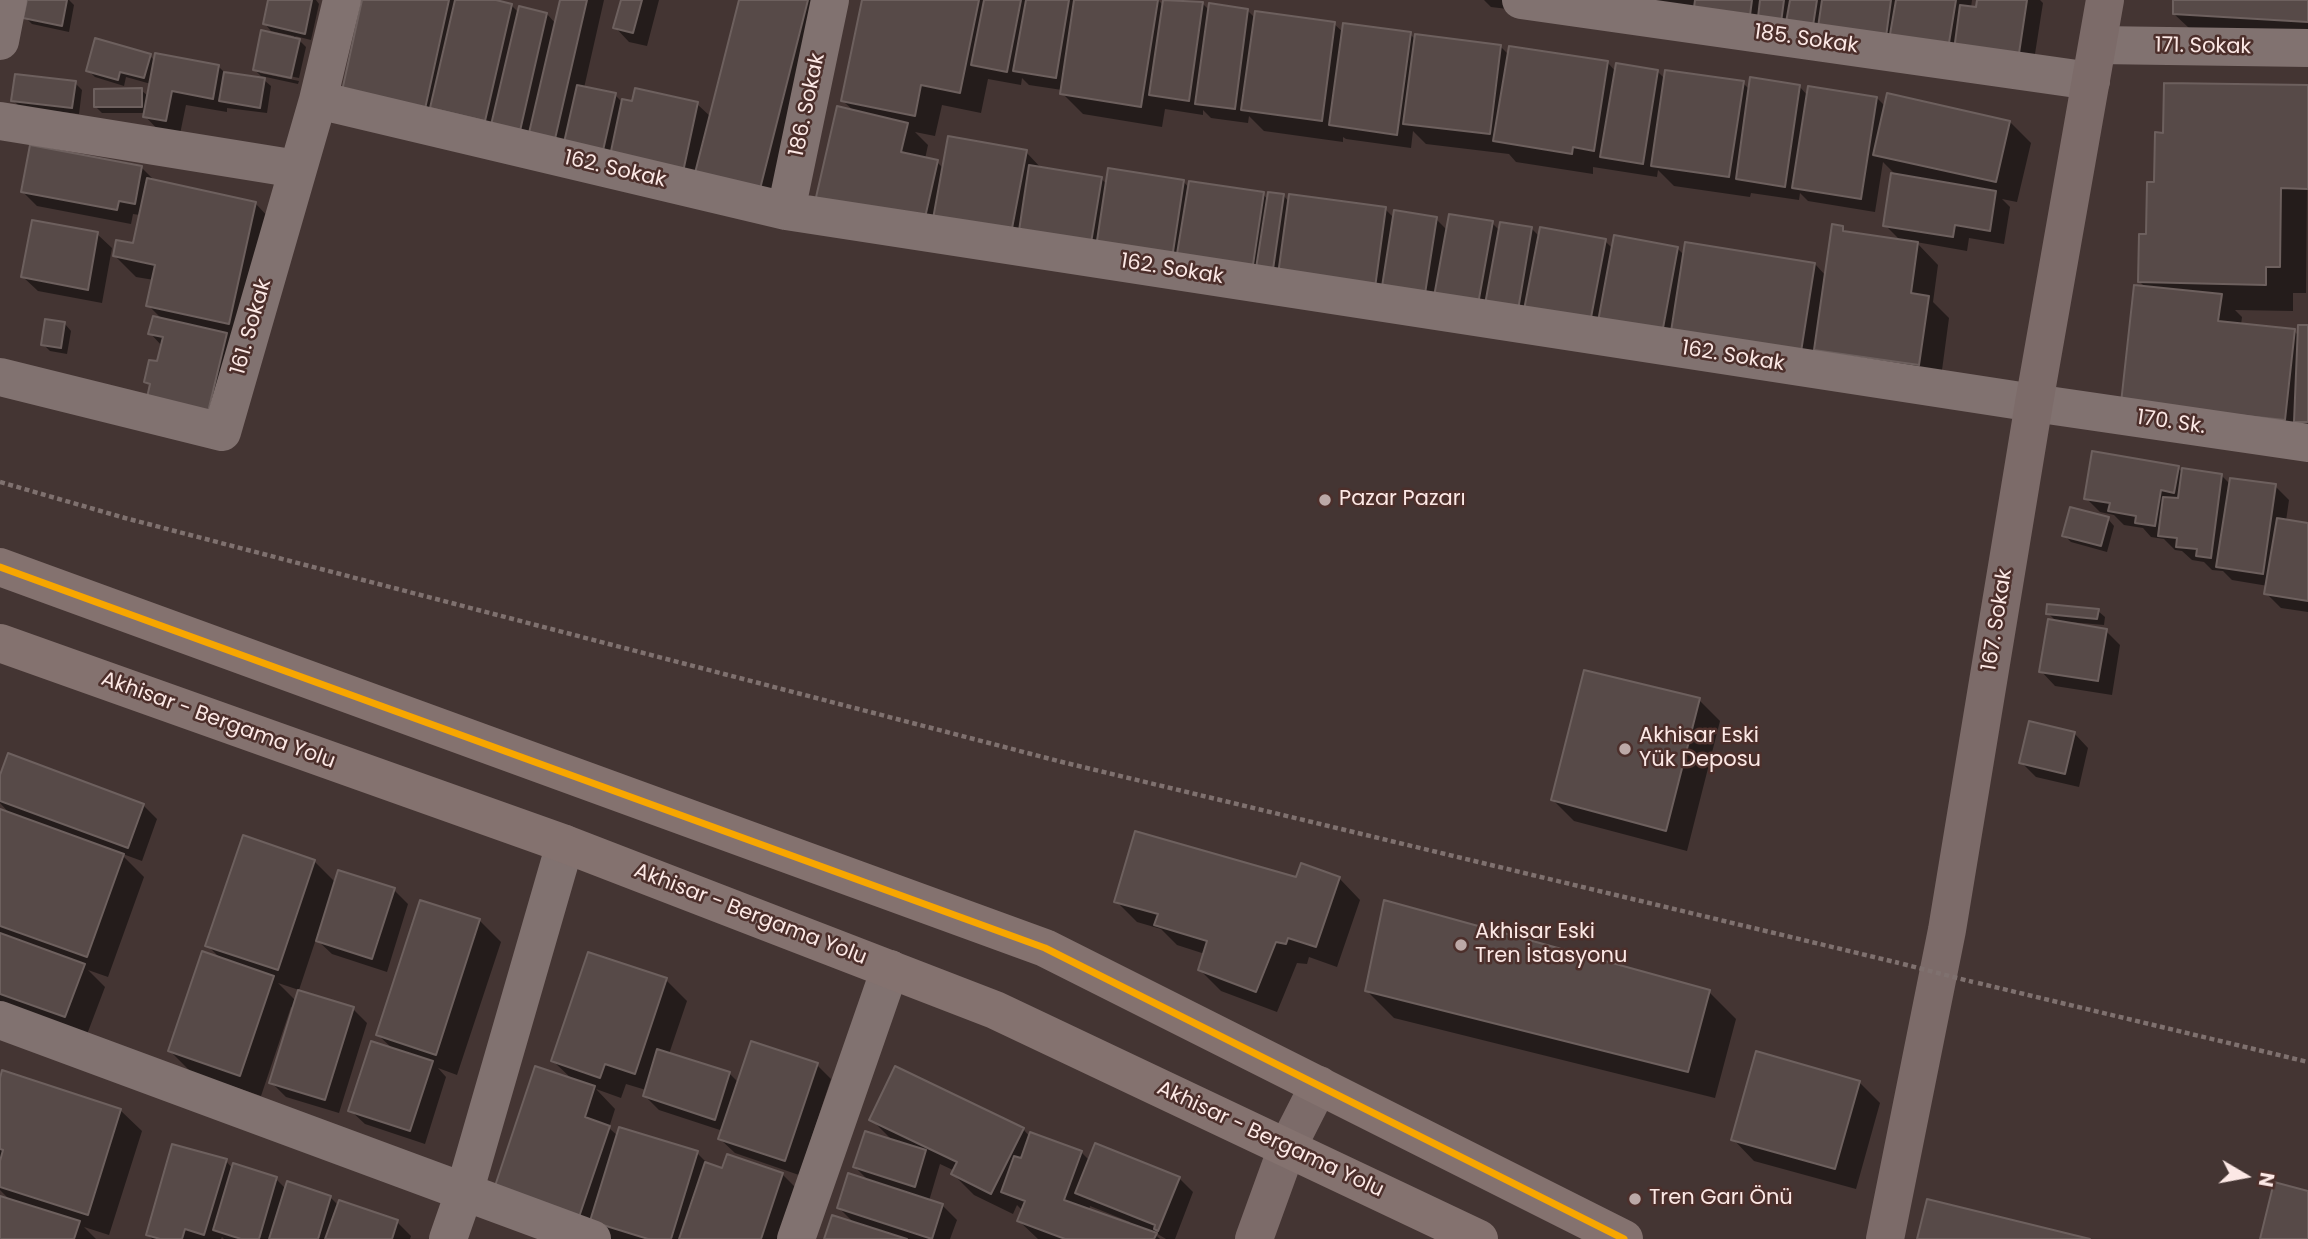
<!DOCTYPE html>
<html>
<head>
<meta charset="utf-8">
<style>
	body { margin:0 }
	#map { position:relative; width:2308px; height:1239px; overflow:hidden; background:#443533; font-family:Poppins,sans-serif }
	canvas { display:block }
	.north { position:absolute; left:2210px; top:1141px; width:70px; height:70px; -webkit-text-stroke:5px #4c2f2b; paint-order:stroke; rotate:100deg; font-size:19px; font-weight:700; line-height:28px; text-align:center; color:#fce8e5 }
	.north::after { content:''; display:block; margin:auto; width:24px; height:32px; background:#fce8e5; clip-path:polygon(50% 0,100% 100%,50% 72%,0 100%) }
</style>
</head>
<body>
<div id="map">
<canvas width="2308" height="1239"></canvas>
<div class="north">N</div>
</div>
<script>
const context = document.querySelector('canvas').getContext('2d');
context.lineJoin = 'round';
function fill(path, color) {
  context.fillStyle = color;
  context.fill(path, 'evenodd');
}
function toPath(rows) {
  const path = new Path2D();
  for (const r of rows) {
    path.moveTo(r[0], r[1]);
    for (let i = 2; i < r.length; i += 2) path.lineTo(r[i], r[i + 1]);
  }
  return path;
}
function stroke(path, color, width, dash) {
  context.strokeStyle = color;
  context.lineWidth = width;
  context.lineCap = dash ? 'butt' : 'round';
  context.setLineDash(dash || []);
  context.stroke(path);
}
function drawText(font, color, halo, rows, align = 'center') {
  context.font = font + ' Poppins,sans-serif';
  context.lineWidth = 5;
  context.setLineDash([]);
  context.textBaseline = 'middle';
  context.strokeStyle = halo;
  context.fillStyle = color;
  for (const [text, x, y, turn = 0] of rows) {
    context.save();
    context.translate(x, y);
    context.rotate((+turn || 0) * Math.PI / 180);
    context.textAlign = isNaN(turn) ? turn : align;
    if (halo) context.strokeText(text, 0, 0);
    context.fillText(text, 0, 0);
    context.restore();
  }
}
const shadow = toPath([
	[29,0,69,0,74,5,69,32,32,24,25,17],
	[270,0,316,0,319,4,311,40,295,36,306,47,299,78,260,70,260,73,299,81,298,84,261,76,254,69,293,39,294,36,271,31,265,24],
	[364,0,489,0,511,5,519,13,547,14,556,24,562,0,604,0,584,88,615,95,623,103,697,104,711,117,741,0,832,0,780,209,365,111],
	[622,0,659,0,647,46,629,42,615,27],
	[864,0,1158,0,1164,6,1165,0,1177,0,1202,3,1210,11,1247,10,1255,18,1334,24,1344,33,1410,34,1416,40,1500,46,1509,55,1608,63,1616,72,1657,71,1665,79,1743,83,1750,90,1799,86,1808,96,1877,98,1886,107,2010,122,2031,143,2017,202,2002,199,2010,207,2004,244,1969,238,1967,251,1916,242,1938,265,1933,302,1949,318,1940,385,945,241,855,112,843,101],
	[1022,78,1029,85,1062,90,1062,93,1083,114,1162,127,1165,109,1203,115,1203,110,1211,118,1248,123,1249,116,1264,131,1343,142,1343,137,1346,139,1411,148,1413,131,1426,144,1509,154,1516,162,1593,174,1593,167,1657,177,1658,170,1674,186,1750,197,1751,193,1799,200,1800,193,1808,201,1875,212,1883,162,1896,175,1885,225,1901,241,1848,233,1842,228,1826,276,1815,264,1685,256,1677,248,1613,249,1605,241,1540,237,1531,228,1500,231,1492,223,1448,231,1436,219,1395,219,1385,209,1289,202,1284,196,1268,200,1263,194,1189,188,1183,181,1107,185,1101,178,1042,169,1026,152,944,169,937,162,925,159,928,145,915,132,935,136,942,105,981,113,988,79,1021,85],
	[1484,0,1972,0,1971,8,1977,9,1979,0,2040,0,2043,3,2032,73,1491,7],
	[2175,0,2308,0,2308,35,2189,28,2174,14],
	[150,56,155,61,218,66,226,74,264,80,271,86,267,113,227,108,227,112,186,105,180,134,159,131,145,116,146,113,102,113,95,106,141,90,149,97,151,84,126,77,124,86,95,77,88,70],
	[75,83,82,90,79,114,20,107,13,100],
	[2308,87,2306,293,2293,293,2293,311,2235,310,2242,317,2241,325,2294,331,2299,336,2308,327,2308,433,2144,423,2146,288,2140,282,2164,134],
	[141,167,155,181,255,203,276,225,221,430,146,382,158,364,162,346,150,333,163,320,148,305,154,280,136,277,114,255,134,245,140,215,133,214,131,224,37,206,23,192],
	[97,234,112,248,102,303,38,291,23,277],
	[65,324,71,331,67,354,50,351,43,344],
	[2178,468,2183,473,2221,475,2230,484,2275,486,2289,500,2286,521,2308,525,2308,612,2281,608,2266,593,2268,586,2232,580,2223,571,2212,570,2204,562,2192,560,2182,551,2175,550,2164,539,2151,537,2143,528,2124,525,2114,515,2100,512,2086,498],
	[2108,519,2114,526,2107,552,2071,542,2064,535],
	[2098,611,2105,617,2104,625,2069,622,2069,624,2106,631,2120,645,2112,695,2055,686,2041,671,2057,622,2048,613],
	[1699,700,1720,721,1687,851,1574,821,1553,800],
	[2074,733,2088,748,2079,787,2036,777,2021,762],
	[0,780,143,805,157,819,142,861,120,853,144,877,108,977,88,970,105,987,86,1037,0,1006,0,811,12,816,0,803],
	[314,861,336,883,394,890,408,904,387,972,332,954,316,939,299,990,278,983,296,1001,353,1009,367,1023,339,1113,286,1097,271,1082,294,1008,291,1007,261,1096,191,1072,170,1051,223,961,207,945],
	[1339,878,1360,900,1337,967,1309,957,1307,964,1297,963,1277,1012,1221,991,1200,970,1205,954,1177,945,1161,929,1137,922,1116,901,1297,879],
	[422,902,480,921,501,942,457,1075,438,1068,446,1077,425,1144,365,1124,350,1110,394,1050,378,1035],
	[666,980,687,1001,669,1054,729,1073,739,1083,817,1065,831,1079,799,1175,735,1153,720,1139,723,1131,659,1110,645,1096,646,1090,626,1084,621,1098,596,1089,615,1109,609,1128,618,1136,697,1153,710,1166,723,1170,782,1174,804,1196,789,1239,610,1239,517,1209,573,1080,553,1061],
	[1367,991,1709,992,1736,1019,1715,1098,1394,1018],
	[0,1082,120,1110,142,1131,109,1235,84,1227,96,1239,0,1239,0,1198,11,1201,0,1190],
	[1859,1082,1880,1103,1856,1189,1754,1161,1733,1139],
	[871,1119,1023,1129,1030,1137,1081,1152,1090,1161,1179,1178,1193,1192,1175,1239,1166,1239,1151,1230,1160,1239,1038,1239,1019,1221,1023,1211,1017,1205,1013,1214,974,1195,953,1174,955,1171,940,1164,929,1201,942,1205,957,1220,950,1239,826,1239,855,1224,839,1208,870,1182,855,1167,893,1141],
	[1090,1206,1130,1222,1128,1225,1089,1210],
	[226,1161,233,1169,276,1179,286,1189,330,1197,339,1206,397,1222,411,1236,410,1239,224,1239,222,1237,221,1239,152,1239,147,1234]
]);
const building = toPath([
	[27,0,67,0,62,26,23,18,27,0],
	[268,0,312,0,305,34,263,24,268,0],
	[362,0,449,0,425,109,342,91,362,0],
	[455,0,496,0,512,4,485,121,430,108,455,0],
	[560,0,587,0,555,139,529,133,560,0],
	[621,0,642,0,633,33,613,28,621,0],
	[739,0,808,0,760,189,695,173,739,0],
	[862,0,979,0,960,93,921,85,915,116,841,101,862,0],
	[984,0,1021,0,1007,72,971,65,984,0],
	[1026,0,1069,0,1056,78,1013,71,1026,0],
	[1074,0,1158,0,1141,107,1060,94,1074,0],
	[1163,0,1203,2,1189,101,1149,95,1163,0],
	[1695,0,1752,0,1749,23,1693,15,1695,0],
	[1760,0,1784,0,1780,30,1757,26,1760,0],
	[1790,0,1817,0,1812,32,1785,28,1790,0],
	[1822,0,1891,0,1885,44,1817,34,1822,0],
	[1896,0,1956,0,1948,49,1889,40,1896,0],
	[1977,0,2027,0,2018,60,1954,50,1960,5,1976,7,1977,0],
	[2173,0,2308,0,2308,22,2173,14,2173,0],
	[1209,3,1248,9,1235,109,1195,104,1209,3],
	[519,6,547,13,520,131,491,125,519,6],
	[1255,11,1335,22,1322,121,1241,110,1255,11],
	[1343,23,1411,32,1397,135,1329,125,1343,23],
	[261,30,300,39,291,78,253,70,261,30],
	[1415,34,1501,45,1490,134,1403,124,1415,34],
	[95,38,151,54,144,78,120,72,118,80,86,71,95,38],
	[1509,46,1608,61,1594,151,1573,147,1572,154,1493,141,1509,46],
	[155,53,219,65,213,99,172,91,166,121,143,117,155,53],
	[1616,63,1658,70,1643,164,1600,157,1616,63],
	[1665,70,1744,81,1729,177,1651,166,1665,70],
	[224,72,265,78,260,108,219,101,224,72],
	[15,74,76,81,72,108,11,101,15,74],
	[1750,77,1800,85,1785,187,1736,179,1750,77],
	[2164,83,2308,85,2308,189,2281,188,2280,267,2266,267,2266,285,2138,282,2139,234,2146,234,2147,182,2154,182,2155,132,2163,133,2164,83],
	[577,85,616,93,602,155,563,147,577,85],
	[1808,86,1877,97,1861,199,1792,188,1808,86],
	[142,88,142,107,94,107,94,89,142,88],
	[635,88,698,102,683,172,610,156,622,99,632,101,635,88],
	[1887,93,2010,121,1996,182,1873,155,1887,93],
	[837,106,908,123,901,152,938,160,922,231,814,206,837,106],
	[948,136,1027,150,1009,244,931,230,948,136],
	[30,145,142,166,135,204,119,201,117,210,21,192,30,145],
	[1029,165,1102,177,1089,255,1017,244,1029,165],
	[1108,168,1184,180,1171,265,1095,254,1108,168],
	[1891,173,1996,191,1990,231,1955,225,1953,237,1883,226,1891,173],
	[147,178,256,202,229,324,146,306,155,265,113,256,116,240,133,243,147,178],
	[1189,181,1264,192,1251,278,1175,266,1189,181],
	[1268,192,1284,194,1271,283,1254,281,1268,192],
	[1289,194,1386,207,1374,295,1277,282,1289,194],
	[1394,210,1437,217,1424,300,1381,293,1394,210],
	[1449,214,1493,221,1477,310,1433,302,1449,214],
	[32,220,98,232,88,290,21,277,32,220],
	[1500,222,1532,227,1517,316,1484,310,1500,222],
	[1832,224,1843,226,1843,231,1918,242,1911,293,1929,296,1919,365,1814,350,1832,224],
	[1540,227,1606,239,1589,328,1523,315,1540,227],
	[1614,235,1678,247,1661,339,1597,327,1614,235],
	[1685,242,1815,263,1800,358,1670,338,1685,242],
	[2134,285,2222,294,2218,321,2295,329,2285,420,2121,403,2134,285],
	[153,316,227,333,207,416,146,402,150,384,144,382,149,360,157,361,163,337,148,334,153,316],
	[45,319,65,322,61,348,41,345,45,319],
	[2298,325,2308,325,2308,422,2294,422,2298,325],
	[2092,451,2179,466,2174,493,2161,490,2155,526,2135,523,2136,516,2108,511,2110,503,2084,499,2092,451],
	[2182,468,2222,474,2211,558,2196,556,2197,549,2176,547,2177,538,2158,536,2163,497,2178,498,2182,468],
	[2230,478,2276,484,2263,574,2216,567,2230,478],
	[2070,507,2109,517,2101,546,2062,536,2070,507],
	[2277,518,2308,523,2308,601,2264,594,2277,518],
	[2047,604,2099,609,2097,619,2046,614,2047,604],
	[2048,619,2107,629,2098,681,2039,672,2048,619],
	[1584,670,1700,698,1666,831,1551,800,1584,670],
	[2029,721,2075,732,2065,774,2019,763,2029,721],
	[8,753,144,804,128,848,0,801,0,775,8,753],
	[0,809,124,854,87,957,0,926,0,809],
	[1135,831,1296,877,1301,863,1340,877,1316,947,1288,938,1286,944,1276,942,1256,992,1198,970,1207,941,1154,925,1158,914,1114,902,1135,831],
	[243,835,315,860,278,970,205,946,243,835],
	[338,870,395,888,372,959,316,941,338,870],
	[420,900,480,919,436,1055,376,1035,420,900],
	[1384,900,1710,990,1688,1072,1365,991,1384,900],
	[0,933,85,964,65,1017,0,994,0,933],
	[202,951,274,976,240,1076,168,1051,202,951],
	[588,952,667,978,635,1074,605,1064,600,1078,551,1061,588,952],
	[298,990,354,1007,325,1100,269,1083,298,990],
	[371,1041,433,1061,410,1131,348,1111,371,1041],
	[751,1041,818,1063,785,1161,718,1139,751,1041],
	[657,1049,730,1072,715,1120,643,1096,657,1049],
	[1756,1051,1860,1081,1835,1169,1731,1140,1756,1051],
	[535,1066,595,1086,585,1117,610,1126,579,1217,494,1189,535,1066],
	[895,1066,1024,1128,991,1194,951,1174,957,1162,869,1120,895,1066],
	[2,1070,121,1109,88,1215,0,1187,0,1161,3,1150,0,1149,0,1078,2,1070],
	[619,1127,698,1151,671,1239,648,1239,590,1221,619,1127],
	[865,1131,926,1150,915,1187,853,1167,865,1131],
	[1030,1132,1082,1151,1064,1200,1157,1233,1154,1239,1065,1239,1017,1221,1025,1201,1001,1192,1014,1156,1021,1158,1030,1132],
	[1095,1143,1180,1177,1158,1231,1154,1229,1155,1225,1075,1193,1095,1143],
	[172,1144,227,1159,204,1235,185,1229,182,1239,160,1239,146,1235,172,1144],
	[727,1154,783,1173,761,1239,679,1239,705,1162,722,1168,727,1154],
	[233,1163,277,1177,259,1239,241,1239,213,1230,233,1163],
	[848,1173,943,1204,932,1239,837,1208,848,1173],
	[287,1181,331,1196,318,1239,269,1239,287,1181],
	[2274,1182,2308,1191,2308,1239,2260,1239,2274,1182],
	[0,1196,80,1221,74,1239,0,1239,0,1196],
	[1927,1199,2090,1239,1917,1239,1927,1199],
	[339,1200,398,1220,392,1239,325,1239,339,1200],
	[832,1215,907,1239,824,1239,832,1215]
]);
const path = toPath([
	[0,482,125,518,1062,762,1899,963],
	[1978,983,2308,1062]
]);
const street = toPath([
	[1521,0,2091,81],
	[0,41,8,0],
	[2098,45,2308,48],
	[318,100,786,211,2034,403,2308,443],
	[0,121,297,169],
	[786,211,830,0],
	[0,377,222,432,318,100,342,0],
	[0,1020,592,1239],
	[448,1239,464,1193,565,844],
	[796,1239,890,969]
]);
const secondary = toPath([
	[1254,1239,1287,1148,1319,1085],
	[1885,1239,1947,930,2034,403,2105,0]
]);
const primary = toPath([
	[0,567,1045,948,1624,1239],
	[0,643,565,844,995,1010,1479,1239]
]);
const pathBridge = toPath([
	[1903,964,1973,982]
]);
const bus1 = toPath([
	[0,567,1045,948,1624,1239]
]);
const markers = [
	[1325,500,7,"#bca9a7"],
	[1625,749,7,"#bca9a7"],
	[1461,945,7,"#bca9a7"],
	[1635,1199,7,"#bca9a7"]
];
const streetNames = [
	["185. Sokak",1806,40,8],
	["171. Sokak",2203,47,1],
	["186. Sokak",808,105,-78],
	["162. Sokak",615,170,13],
	["162. Sokak",1172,270,9],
	["161. Sokak",252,327,-74],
	["162. Sokak",1733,357,9],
	["170. Sk.",2171,423,8],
	["167. Sokak",1998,620,-81],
	["Akhisar - Bergama Yolu",218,721,20],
	["Akhisar - Bergama Yolu",750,915,21],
	["Akhisar - Bergama Yolu",1270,1140,25]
];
const poiNames = [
	["Pazar Pazarı",1339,500],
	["Akhisar Eski",1639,737],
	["Yük Deposu",1639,761],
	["Akhisar Eski",1475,933],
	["Tren İstasyonu",1475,957],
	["Tren Garı Önü",1649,1199]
];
fill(shadow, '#0007');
fill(building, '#574a48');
stroke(building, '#6d605e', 2);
stroke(path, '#7f716f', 4.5, [5, 3.5]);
stroke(street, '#817270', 38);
stroke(secondary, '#7c6b69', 38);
stroke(primary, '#84726f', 38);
stroke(pathBridge, '#7f716f', 4.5, [5, 3.5]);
stroke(bus1, '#f7a600', 7);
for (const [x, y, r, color] of markers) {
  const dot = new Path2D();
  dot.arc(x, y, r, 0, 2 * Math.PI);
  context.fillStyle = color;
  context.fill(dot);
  stroke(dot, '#4c2f2b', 2.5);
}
drawText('21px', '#fce8e5', '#4c2f2b', streetNames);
drawText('21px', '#fce8e5', '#4c2f2b', poiNames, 'left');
</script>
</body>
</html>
